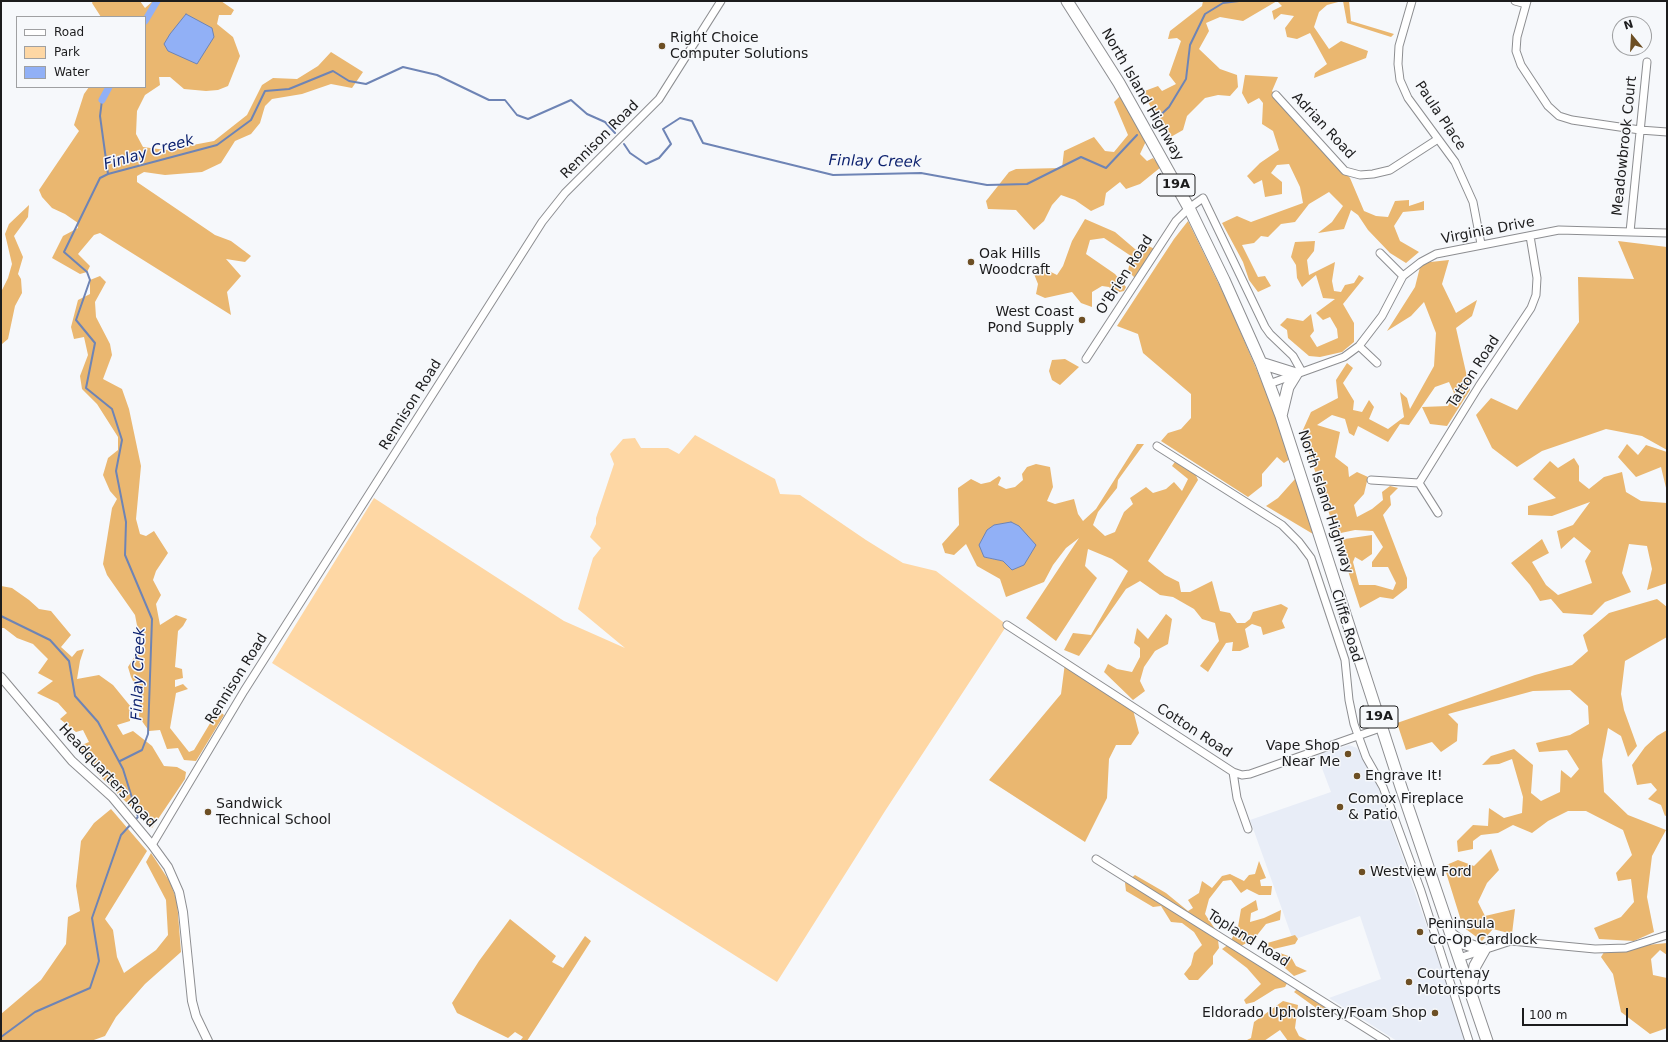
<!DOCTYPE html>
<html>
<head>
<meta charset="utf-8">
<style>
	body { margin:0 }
	#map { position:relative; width:1668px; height:1042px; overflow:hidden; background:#f6f8fb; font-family:"DejaVu Sans",sans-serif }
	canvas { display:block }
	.frame { position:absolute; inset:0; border:2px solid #1c1c1d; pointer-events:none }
	.legend { position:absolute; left:16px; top:16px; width:130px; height:72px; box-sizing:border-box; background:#f6f8fb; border:1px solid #9fa0a2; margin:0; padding:5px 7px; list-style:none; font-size:12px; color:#1c1c1d }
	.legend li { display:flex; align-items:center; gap:8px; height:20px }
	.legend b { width:20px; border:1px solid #9fa0a2 }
	.north { position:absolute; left:1612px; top:16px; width:40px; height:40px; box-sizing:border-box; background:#f6f8fb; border:1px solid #9fa0a2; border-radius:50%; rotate:342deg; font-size:11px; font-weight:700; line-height:16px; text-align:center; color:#1c1c1d }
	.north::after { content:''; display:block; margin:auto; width:14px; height:18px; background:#6d4f24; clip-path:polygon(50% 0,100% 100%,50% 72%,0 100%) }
	.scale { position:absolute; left:1522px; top:1008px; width:106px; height:18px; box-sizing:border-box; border:2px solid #1c1c1d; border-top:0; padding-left:5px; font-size:12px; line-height:14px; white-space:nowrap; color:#1c1c1d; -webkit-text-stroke:3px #f6f8fb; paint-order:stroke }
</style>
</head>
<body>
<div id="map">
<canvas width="1668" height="1042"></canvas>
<div class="frame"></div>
<ul class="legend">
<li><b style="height:5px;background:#fff"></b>Road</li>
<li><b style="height:11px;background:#fed7a4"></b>Park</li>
<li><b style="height:11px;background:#91b0f6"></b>Water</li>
</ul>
<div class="north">N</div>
<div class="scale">100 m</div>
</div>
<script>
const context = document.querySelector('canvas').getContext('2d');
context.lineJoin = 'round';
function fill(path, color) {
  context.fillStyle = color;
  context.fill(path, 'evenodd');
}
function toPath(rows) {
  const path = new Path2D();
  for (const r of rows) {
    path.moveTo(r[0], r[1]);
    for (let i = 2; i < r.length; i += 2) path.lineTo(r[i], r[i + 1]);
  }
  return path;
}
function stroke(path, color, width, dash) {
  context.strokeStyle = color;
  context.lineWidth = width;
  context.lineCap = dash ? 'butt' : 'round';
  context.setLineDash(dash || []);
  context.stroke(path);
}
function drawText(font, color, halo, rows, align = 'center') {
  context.font = font + ' "DejaVu Sans",sans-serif';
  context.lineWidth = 3;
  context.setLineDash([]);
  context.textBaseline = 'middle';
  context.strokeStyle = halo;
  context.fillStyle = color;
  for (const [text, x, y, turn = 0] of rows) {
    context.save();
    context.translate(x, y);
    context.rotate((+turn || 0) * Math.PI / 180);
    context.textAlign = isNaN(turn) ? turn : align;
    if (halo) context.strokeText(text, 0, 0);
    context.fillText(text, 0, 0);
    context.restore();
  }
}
const built = toPath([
	[1349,745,1357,748,1375,778,1463,1030,1464,1041,1397,1041,1329,998,1381,979,1360,916,1293,940,1250,820,1331,792,1317,755]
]);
const green = toPath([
	[695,435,775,479,780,494,800,495,866,540,903,563,936,571,1007,625,885,811,777,982,272,663,374,498,564,621,625,648,578,609,593,558,601,548,590,537,596,524,596,518,614,464,610,454,623,439,635,438,641,448,668,448,679,454]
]);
const forest = toPath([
	[93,1,140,1,145,8,153,1,221,1,234,10,231,15,219,15,217,24,233,37,240,56,228,86,218,90,206,91,184,89,170,77,159,77,160,85,145,95,137,111,136,134,143,147,166,150,214,141,247,115,262,85,273,78,297,79,318,66,331,52,363,72,352,88,331,84,302,94,272,99,265,106,260,123,251,134,235,141,221,163,202,172,165,175,144,172,137,176,137,182,215,235,231,241,251,256,245,262,226,259,241,276,227,292,231,315,100,233,94,235,78,254,90,266,87,272,80,274,52,258,63,236,78,228,78,223,65,214,52,208,42,197,39,190,79,131,74,125,84,94,89,87,145,87,145,17,101,17,92,3],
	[1203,1,1342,1,1327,5,1319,12,1314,27,1329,49,1341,41,1368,51,1366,58,1314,78,1315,73,1327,64,1310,33,1297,39,1287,37,1285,28,1294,16,1281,14,1274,20,1272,11,1282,6,1277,1,1243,21,1220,17,1206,23,1209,31,1199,49,1220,69,1237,75,1238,87,1230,96,1218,95,1205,98,1187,116,1183,130,1169,138,1142,92,1158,86,1162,91,1176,84,1169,75,1181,41,1177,38,1168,39,1170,31,1202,6],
	[1343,1,1349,1,1351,21,1394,34,1391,37,1347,23],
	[1245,75,1278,77,1272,91,1350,178,1364,211,1376,216,1388,217,1395,201,1409,200,1409,206,1424,201,1424,210,1403,212,1394,226,1400,241,1419,252,1406,263,1390,253,1368,230,1358,215,1351,210,1344,229,1318,233,1332,222,1343,206,1329,192,1309,204,1295,222,1281,224,1268,237,1261,236,1254,243,1242,245,1258,277,1265,276,1271,286,1258,292,1249,280,1243,262,1222,223,1237,216,1251,222,1303,203,1300,187,1289,164,1277,165,1271,173,1282,182,1282,194,1265,197,1262,180,1254,184,1247,176,1260,163,1279,150,1273,131,1262,124,1263,103,1259,98,1248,104,1242,93],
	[1121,95,1147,139,1140,154,1147,161,1153,158,1161,167,1140,184,1126,189,1120,182,1106,193,1104,205,1091,211,1075,200,1061,195,1052,205,1044,221,1034,230,1016,210,988,209,986,201,1009,172,1016,169,1062,168,1064,151,1094,137,1105,151,1114,152,1128,135,1114,102],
	[29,205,28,217,14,236,23,257,18,274,21,279,22,293,15,306,8,339,2,344,1,292,8,278,12,264,5,234,9,224],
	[1085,219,1115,232,1142,255,1148,246,1155,249,1135,278,1128,271,1131,256,1104,238,1090,240,1086,254,1115,274,1126,287,1124,291,1115,293,1109,287,1102,286,1092,292,1092,307,1081,303,1072,292,1045,298,1036,294,1038,284,1032,269,1043,268,1057,275,1063,266,1072,241],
	[1188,221,1229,305,1267,394,1290,459,1284,463,1277,457,1262,474,1262,486,1248,497,1161,441,1168,433,1181,429,1191,418,1191,394,1143,353,1138,334,1117,326,1174,239],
	[1315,241,1314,251,1307,260,1309,275,1335,262,1332,281,1334,291,1341,292,1345,285,1354,283,1359,275,1364,278,1343,304,1354,323,1354,342,1342,352,1320,357,1309,356,1288,338,1287,330,1280,325,1287,318,1303,321,1311,314,1314,331,1310,336,1317,347,1338,338,1337,329,1330,317,1323,320,1316,313,1335,299,1323,298,1316,275,1302,287,1297,278,1296,265,1291,257,1295,242],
	[1618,241,1667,247,1667,450,1642,436,1606,429,1542,451,1517,467,1492,448,1476,415,1491,398,1517,410,1579,322,1578,277,1634,279],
	[1449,260,1442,284,1456,313,1477,300,1472,316,1456,328,1470,390,1447,426,1430,424,1422,407,1448,406,1454,393,1449,382,1435,387,1409,425,1400,424,1388,442,1358,426,1354,436,1349,433,1345,419,1332,415,1317,425,1340,432,1335,457,1348,467,1349,477,1357,472,1368,477,1364,494,1354,505,1357,517,1372,509,1383,500,1382,492,1390,486,1398,488,1390,496,1391,505,1383,515,1407,578,1407,588,1393,599,1380,597,1360,608,1338,540,1372,535,1372,554,1362,561,1355,557,1353,562,1359,585,1375,585,1393,590,1396,583,1388,567,1372,567,1372,562,1383,547,1373,531,1355,530,1336,534,1302,432,1311,412,1338,398,1336,380,1347,363,1353,368,1343,383,1354,401,1353,410,1362,412,1369,400,1374,407,1369,419,1388,429,1404,417,1400,392,1407,398,1410,409,1434,366,1436,333,1424,302,1411,316,1387,331,1415,287,1421,263],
	[100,276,106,282,95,302,96,317,110,344,112,355,103,379,122,389,129,409,141,466,136,519,140,534,146,536,154,531,168,553,156,571,153,580,161,595,156,604,160,625,176,615,187,619,183,626,178,631,175,667,182,669,183,678,175,680,175,687,183,684,188,689,176,693,170,728,189,752,194,750,218,710,224,715,196,761,184,760,178,748,167,749,160,730,149,731,139,717,140,695,131,677,128,667,141,646,135,615,107,575,103,564,112,508,117,499,110,491,103,475,108,458,118,450,118,437,97,404,82,389,80,376,88,355,84,337,74,339,71,327,78,300,90,294,90,280],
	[1065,359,1079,367,1060,385,1052,380,1049,371,1052,360],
	[1137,444,1144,444,1118,480,1117,488,1098,512,1093,525,1105,536,1115,532,1124,512,1133,504,1130,498,1146,487,1153,493,1166,489,1174,482,1182,491,1188,479,1172,466,1177,459,1194,471,1198,480,1148,561,1165,575,1179,582,1181,592,1190,592,1212,581,1220,611,1230,613,1237,623,1245,623,1250,619,1253,612,1281,604,1288,608,1282,621,1285,628,1263,635,1261,627,1252,624,1245,629,1249,647,1240,651,1232,651,1233,642,1226,643,1208,672,1200,666,1219,641,1215,623,1202,619,1194,609,1173,597,1160,595,1140,581,1126,589,1079,656,1064,650,1073,633,1091,635,1128,571,1112,559,1088,549,1085,566,1097,578,1056,641,1026,618,1079,538,1066,548,1053,565,1044,582,1006,597,1000,579,977,566,966,544,954,555,945,553,942,544,959,525,958,488,971,479,981,484,990,482,999,476,1001,478,998,485,1006,489,1015,487,1023,480,1022,474,1027,467,1036,464,1050,467,1053,487,1047,501,1055,504,1074,499,1078,514,1083,521,1096,509],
	[994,525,1002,525,1003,561,984,557],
	[1627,444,1638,455,1646,445,1667,452,1667,492,1661,467,1636,477,1618,457],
	[1574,458,1579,466,1579,481,1589,489,1604,477,1622,472,1626,492,1641,501,1667,503,1667,583,1647,590,1652,569,1647,546,1629,544,1622,573,1631,592,1605,602,1592,615,1563,613,1551,599,1540,601,1530,585,1511,563,1542,539,1549,553,1532,562,1546,585,1558,595,1592,583,1585,561,1591,551,1574,537,1561,549,1557,531,1573,525,1590,502,1552,516,1528,515,1528,506,1556,498,1533,479,1550,461,1558,468],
	[1295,479,1304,501,1313,534,1266,506,1278,498],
	[1,586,12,588,29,600,39,609,51,611,71,635,61,647,72,657,77,651,84,649,80,661,77,679,99,675,113,685,131,707,130,721,117,725,123,735,133,731,152,746,164,766,177,767,186,772,185,779,152,828,99,775,77,747,89,742,83,730,76,732,60,719,67,713,58,703,37,693,53,681,38,673,48,659,33,644,17,638,4,628,1,628],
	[1657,599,1667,607,1667,637,1625,661,1621,694,1624,710,1637,746,1628,757,1621,736,1608,728,1602,760,1604,792,1628,815,1666,830,1652,856,1647,897,1654,932,1634,941,1599,939,1594,928,1621,917,1634,902,1631,879,1618,881,1616,873,1632,855,1623,830,1586,811,1568,811,1548,821,1532,833,1513,825,1498,833,1481,835,1473,841,1473,849,1458,852,1457,841,1473,825,1488,826,1489,808,1504,818,1522,813,1523,797,1512,759,1499,764,1482,765,1491,756,1514,749,1533,765,1531,793,1541,801,1560,792,1561,770,1571,778,1579,769,1567,750,1539,752,1536,743,1570,735,1589,724,1588,706,1570,690,1533,691,1448,714,1458,724,1457,741,1441,752,1432,742,1406,750,1397,723,1535,675,1572,665,1588,651,1583,635,1609,613],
	[1166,614,1172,619,1168,644,1155,651,1144,667,1140,681,1145,691,1133,700,1104,672,1108,664,1117,669,1132,672,1140,657,1140,648,1134,643,1137,628,1148,639],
	[1065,663,1132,706,1139,733,1131,745,1116,745,1109,759,1107,798,1085,842,989,780,1061,694],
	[1667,730,1667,815,1665,816,1661,805,1648,799,1657,790,1651,783,1637,785,1632,765,1645,747,1657,736],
	[111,809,147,851,105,919,113,930,117,957,124,973,156,950,168,935,166,900,146,862,151,853,170,882,177,901,181,952,145,984,116,1017,105,1036,91,1041,1,1041,1,1014,41,980,66,944,68,917,80,911,76,886,81,841,94,823],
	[1491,849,1499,870,1487,883,1478,902,1485,916,1515,909,1512,934,1493,929,1482,941,1463,927,1444,866,1458,860,1474,866],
	[1259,861,1266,878,1260,880,1261,886,1272,886,1271,895,1259,895,1247,889,1241,893,1231,880,1223,881,1209,899,1205,914,1217,932,1219,948,1213,956,1213,964,1198,980,1189,980,1184,974,1191,965,1194,953,1202,945,1194,932,1182,923,1171,922,1161,906,1153,907,1126,891,1125,883,1135,875,1166,893,1188,911,1193,908,1188,900,1199,893,1202,881,1212,888,1222,876,1230,874,1244,881,1249,875,1255,874],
	[1256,900,1258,910,1251,913,1250,922,1264,918,1281,910,1280,920,1266,924,1254,939,1241,946,1290,978,1285,987,1275,989,1254,1002,1246,1004,1244,1000,1261,984,1247,968,1222,949,1229,944,1238,927,1241,909],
	[510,919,556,956,552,962,563,968,585,936,591,941,527,1041,520,1041,523,1037,515,1032,508,1038,457,1013,452,1003,479,961],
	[1295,935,1298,939,1295,944,1265,951,1264,944],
	[1667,943,1667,955,1660,950,1651,959,1653,975,1667,978,1667,1028,1650,1034,1621,1012,1613,974,1601,957,1606,949],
	[1280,953,1291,957,1296,966,1307,971,1294,976,1276,960],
	[1301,985,1334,1012,1326,1015,1294,992],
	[1283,1001,1298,1005,1295,1028,1299,1036,1309,1041,1288,1041,1280,1030,1264,1041,1245,1041,1251,1038,1254,1022]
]);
const water = toPath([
	[186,14,212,28,214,37,197,64,168,51,164,44,170,34,186,14],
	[1011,522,1019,526,1036,545,1024,565,1012,570,1003,561,984,557,979,545,987,530,994,525,1011,522]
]);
const stream = toPath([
	[102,100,100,116,108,174],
	[1154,121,1169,107,1186,79,1190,45,1205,14,1223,3,1239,1],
	[624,144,630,153,646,164,659,158,671,144,663,129,680,118,692,121,703,143,833,175,921,173,987,185,1027,184,1081,157,1106,168,1137,135],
	[1,616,50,640,69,661,75,696,98,722,123,769,138,817,135,820],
	[120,761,142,750,148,734,152,619,125,555,126,522,116,471,122,440,112,409,86,388,95,343,76,320,90,280,87,272,64,252,100,178,108,174,217,145,251,120,265,91,289,89,333,71,349,81,366,84,403,67,437,75,489,100,505,100,517,115,528,119,571,100,587,114,605,122,615,133],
	[1,1037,35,1012,90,988,99,961,92,918,121,835,132,823]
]);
const canal = toPath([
	[145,21,157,1],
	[102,100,109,87]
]);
const minor = toPath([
	[1412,1,1399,46,1398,64,1400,80,1408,98,1455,162,1473,202,1481,244],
	[1515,1,1526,4],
	[1527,1,1517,37,1516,51,1521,65,1548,106,1559,116,1572,120,1640,130,1667,132],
	[1276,95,1345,171,1360,175,1373,174,1390,170,1438,139],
	[1630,232,1647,62],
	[1380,253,1403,276],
	[1359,346,1377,363],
	[1086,359,1176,221,1189,208,1203,198,1265,327,1270,334,1293,356,1302,372],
	[1269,384,1344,357,1359,346,1382,316,1403,276,1421,262,1436,254,1559,230,1667,233],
	[1157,446,1282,525,1299,542,1311,558,1345,660,1349,700,1354,724,1366,757,1383,787,1421,891,1469,1041],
	[1371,480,1419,483],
	[1419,483,1479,386,1531,308,1536,295,1537,278,1530,236],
	[1419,483,1438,513],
	[1007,625,1233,772,1242,775,1250,774,1383,727],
	[1233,772,1237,798,1248,829],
	[152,845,244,691,542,222,565,193,659,99,721,1],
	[1096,859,1386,1041],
	[1459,958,1511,941,1595,949,1626,948,1667,935]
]);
const tertiary = toPath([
	[1,677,72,761,112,797,152,845,168,867,179,892,183,912,192,1001,196,1016,208,1041]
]);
const primary = toPath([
	[1067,1,1119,83,1189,208,1224,280,1261,363,1281,416,1401,787,1487,1041],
	[1261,363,1296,374,1288,387,1281,416],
	[1452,935,1463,943,1484,950,1475,966,1471,988]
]);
const markers = [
	[662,46,4,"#6d4f24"],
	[971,262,4,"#6d4f24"],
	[1082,320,4,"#6d4f24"],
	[1348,754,4,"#6d4f24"],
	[1357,776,4,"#6d4f24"],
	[1340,807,4,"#6d4f24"],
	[208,812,4,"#6d4f24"],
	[1362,872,4,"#6d4f24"],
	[1420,932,4,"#6d4f24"],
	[1409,982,4,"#6d4f24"],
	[1435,1013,4,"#6d4f24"]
];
const shields = [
	[1176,185,38],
	[1379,717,38]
];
const shieldNames = [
	["19A",1176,185],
	["19A",1379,717]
];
const poiNames = [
	["Right Choice",670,38],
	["Computer Solutions",670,54],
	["Oak Hills",979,254],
	["Woodcraft",979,270],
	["West Coast",1074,312,"right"],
	["Pond Supply",1074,328,"right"],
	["Vape Shop",1340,746,"right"],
	["Near Me",1340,762,"right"],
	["Engrave It!",1365,776],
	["Comox Fireplace",1348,799],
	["& Patio",1348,815],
	["Sandwick",216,804],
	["Technical School",216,820],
	["Westview Ford",1370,872],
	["Peninsula",1428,924],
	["Co-Op Cardlock",1428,940],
	["Courtenay",1417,974],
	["Motorsports",1417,990],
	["Eldorado Upholstery/Foam Shop",1427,1013,"right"]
];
const streetNames = [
	["North Island Highway",1142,95,60],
	["Paula Place",1440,116,56],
	["Adrian Road",1323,126,47],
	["Rennison Road",600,140,-45],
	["Meadowbrook Court",1625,146,-84],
	["Virginia Drive",1488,231,-11],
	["O'Brien Road",1125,275,-57],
	["Tatton Road",1474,372,-57],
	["Rennison Road",411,405,-58],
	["North Island Highway",1325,502,72],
	["Cliffe Road",1346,626,73],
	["Rennison Road",237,679,-58],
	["Cotton Road",1194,731,33],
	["Headquarters Road",107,776,47],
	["Topland Road",1248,939,32]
];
const waterNames = [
	["Finlay Creek",149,153,-16],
	["Finlay Creek",875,162,1],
	["Finlay Creek",139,674,-88]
];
fill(built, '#e8edf7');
fill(green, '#fed7a4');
fill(forest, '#eab770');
fill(water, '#91b0f6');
stroke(water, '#6e84b5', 1);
stroke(stream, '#6e84b5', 2);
stroke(canal, '#91b0f6', 7);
stroke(minor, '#8d8e91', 9);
stroke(tertiary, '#8d8e91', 10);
stroke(primary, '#8d8e91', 13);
stroke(minor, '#fff', 7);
stroke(tertiary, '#fff', 8);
stroke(primary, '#fff', 11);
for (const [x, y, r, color] of markers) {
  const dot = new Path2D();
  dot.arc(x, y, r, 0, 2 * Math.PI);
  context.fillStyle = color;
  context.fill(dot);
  stroke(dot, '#f6f8fb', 1.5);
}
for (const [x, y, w] of shields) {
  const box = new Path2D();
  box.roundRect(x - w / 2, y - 11, w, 22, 3);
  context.fillStyle = '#f6f8fb';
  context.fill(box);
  stroke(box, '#1c1c1d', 1);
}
drawText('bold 13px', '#1c1c1d', null, shieldNames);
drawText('14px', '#1c1c1d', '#f6f8fb', poiNames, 'left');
drawText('14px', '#1c1c1d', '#f6f8fb', streetNames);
drawText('italic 15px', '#0a1f6d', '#f6f8fb', waterNames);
</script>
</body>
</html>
